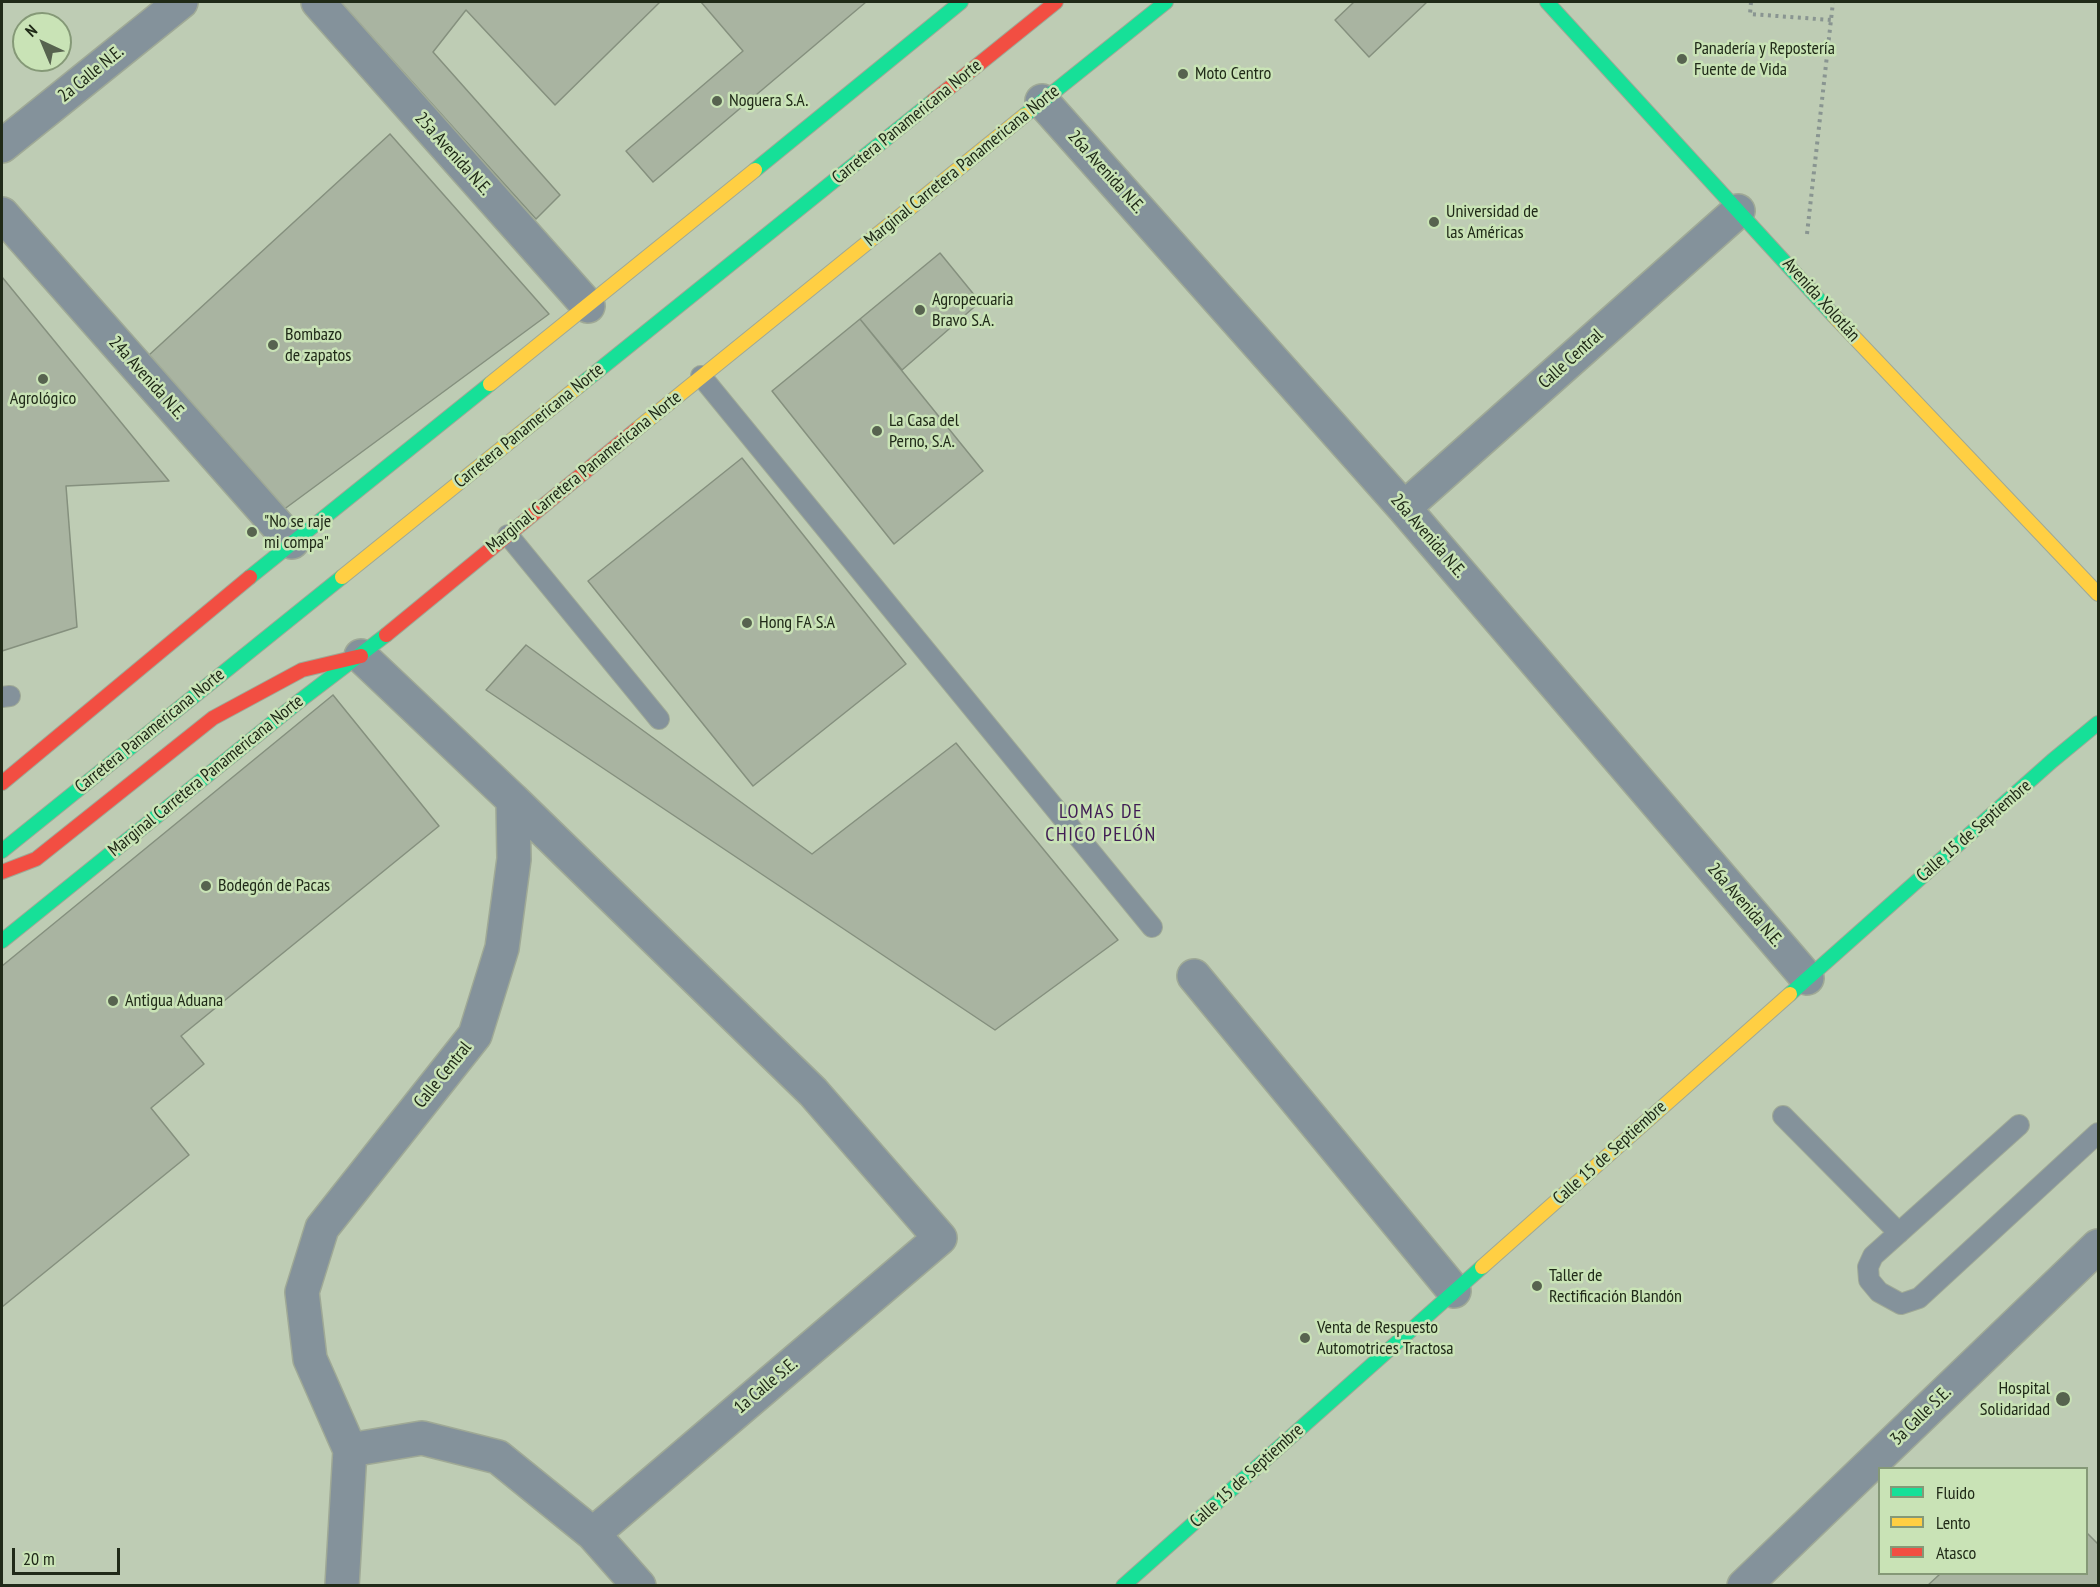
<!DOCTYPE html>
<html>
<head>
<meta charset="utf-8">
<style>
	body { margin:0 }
	#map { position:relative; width:2100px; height:1587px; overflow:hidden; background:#beccb4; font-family:"PT Sans Narrow",sans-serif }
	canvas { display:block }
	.frame { position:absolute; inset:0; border:3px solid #202a18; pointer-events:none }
	.legend { position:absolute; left:1878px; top:1467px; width:210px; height:108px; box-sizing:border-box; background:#c9e3b6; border:2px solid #859977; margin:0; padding:8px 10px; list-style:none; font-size:18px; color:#202a18 }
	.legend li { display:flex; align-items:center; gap:12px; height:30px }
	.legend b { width:30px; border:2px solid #859977 }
	.north { position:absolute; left:12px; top:12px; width:60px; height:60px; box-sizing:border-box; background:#c9e3b6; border:2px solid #859977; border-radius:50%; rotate:316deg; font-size:16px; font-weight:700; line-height:24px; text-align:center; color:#202a18 }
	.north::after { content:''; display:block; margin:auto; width:21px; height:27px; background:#57634f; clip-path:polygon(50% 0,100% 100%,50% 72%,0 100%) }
	.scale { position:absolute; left:12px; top:1548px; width:108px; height:27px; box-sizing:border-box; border:3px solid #202a18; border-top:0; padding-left:8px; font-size:18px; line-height:21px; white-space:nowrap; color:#202a18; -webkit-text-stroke:4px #c9e3b6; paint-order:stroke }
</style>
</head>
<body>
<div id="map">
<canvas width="2100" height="1587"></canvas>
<div class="frame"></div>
<ul class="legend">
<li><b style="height:8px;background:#16e098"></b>Fluido</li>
<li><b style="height:8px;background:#ffcf43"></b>Lento</li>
<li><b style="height:8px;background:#f24e42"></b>Atasco</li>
</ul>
<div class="north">N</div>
<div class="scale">20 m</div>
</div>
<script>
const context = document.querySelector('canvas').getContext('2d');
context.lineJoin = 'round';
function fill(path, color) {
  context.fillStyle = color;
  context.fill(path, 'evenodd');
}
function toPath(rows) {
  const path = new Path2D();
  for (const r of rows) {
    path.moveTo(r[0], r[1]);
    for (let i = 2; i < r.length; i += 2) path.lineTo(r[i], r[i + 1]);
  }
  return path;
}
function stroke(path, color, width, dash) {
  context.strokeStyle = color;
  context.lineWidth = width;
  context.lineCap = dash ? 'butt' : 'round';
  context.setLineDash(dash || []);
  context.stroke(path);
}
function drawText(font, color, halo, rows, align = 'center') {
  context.font = font + ' "PT Sans Narrow",sans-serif';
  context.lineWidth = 5;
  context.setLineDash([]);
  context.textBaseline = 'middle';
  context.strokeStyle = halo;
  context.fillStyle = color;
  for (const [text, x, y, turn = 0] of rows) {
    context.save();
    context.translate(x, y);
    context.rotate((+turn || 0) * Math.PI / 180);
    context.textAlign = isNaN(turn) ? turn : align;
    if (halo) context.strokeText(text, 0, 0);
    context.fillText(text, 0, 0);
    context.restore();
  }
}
const building = toPath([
	[340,2,660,2,555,105,466,10,433,52,560,195,536,219,340,2],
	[701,2,866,2,653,182,626,151,743,51,701,2],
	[1354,2,1427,2,1369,57,1335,20,1354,2],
	[390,134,549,314,279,513,149,355,390,134],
	[940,253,980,302,902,370,860,319,940,253],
	[2,277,169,481,66,486,77,627,2,651,2,277],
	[860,319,983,471,894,544,772,391,860,319],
	[742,458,906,664,753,786,588,581,742,458],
	[526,645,812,854,956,743,1118,940,995,1030,486,690,526,645],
	[333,695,439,826,181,1036,204,1064,151,1108,189,1155,2,1307,2,966,333,695],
	[2086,1532,2098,1544,2098,1586,1927,1586,1940,1574,2086,1574,2086,1532]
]);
const path = toPath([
	[1751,2,1750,14,1831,20],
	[1807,234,1833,2]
]);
const lane = toPath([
	[701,376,1152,927],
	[508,535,659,719],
	[2,697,10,696],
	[1783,1116,1899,1233],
	[2019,1125,1873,1256,1868,1267,1869,1280,1879,1292,1901,1304,1919,1298,2098,1133]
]);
const street = toPath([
	[318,2,588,306],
	[1042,101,1404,508,1807,978],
	[2,146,181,2],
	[2,214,292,542],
	[1404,508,1738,211],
	[513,800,813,1092,940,1238,593,1534],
	[1194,976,1454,1291],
	[350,1450,422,1438,498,1457,593,1534,639,1586],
	[342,1586,350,1450,310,1359,302,1292,322,1228,475,1035,502,948,514,859,513,800,361,656],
	[1744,1586,2098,1246]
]);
const fast = toPath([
	[1547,2,1834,316],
	[1025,115,1166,2],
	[755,170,961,2],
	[579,386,933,101],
	[250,577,490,384],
	[2,851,342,577],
	[2,941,302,699,386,635],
	[1790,994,2052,761,2098,723],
	[1123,1586,1482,1267]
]);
const slow = toPath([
	[1834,316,2098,594],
	[490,384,755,170],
	[637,429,1025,115],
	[342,577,579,386],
	[1482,1267,1790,994]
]);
const jam = toPath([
	[933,101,1056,2],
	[386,635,637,429],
	[2,783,250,577],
	[2,872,36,859,213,718,302,670,361,656]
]);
const markers = [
	[1682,59,6,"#57634f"],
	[1183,74,6,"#57634f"],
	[717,101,6,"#57634f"],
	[1434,222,6,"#57634f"],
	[920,310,6,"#57634f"],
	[273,345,6,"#57634f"],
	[43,379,6,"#57634f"],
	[877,431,6,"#57634f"],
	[252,532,6,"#57634f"],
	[747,623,6,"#57634f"],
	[206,886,6,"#57634f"],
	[113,1001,6,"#57634f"],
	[1537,1286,6,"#57634f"],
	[1305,1338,6,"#57634f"],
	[2063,1399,8,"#57634f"]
];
const poiNames = [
	["Panadería y Repostería",1694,49],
	["Fuente de Vida",1694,70],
	["Moto Centro",1195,74],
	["Noguera S.A.",729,101],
	["Universidad de",1446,212],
	["las Américas",1446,233],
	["Agropecuaria",932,300],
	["Bravo S.A.",932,321],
	["Bombazo",285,335],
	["de zapatos",285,356],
	["Agrológico",43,399,"center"],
	["La Casa del",889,421],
	["Perno, S.A.",889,442],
	["\"No se raje",264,522],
	["mi compa\"",264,543],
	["Hong FA S.A",759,623],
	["Bodegón de Pacas",218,886],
	["Antigua Aduana",125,1001],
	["Taller de",1549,1276],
	["Rectificación Blandón",1549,1297],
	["Venta de Respuesto",1317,1328],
	["Automotrices Tractosa",1317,1349],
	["Hospital",2050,1389,"right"],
	["Solidaridad",2050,1410,"right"]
];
const streetNames = [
	["2a Calle N.E.",91,74,-39],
	["Carretera Panamericana Norte",907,122,-39],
	["25a Avenida N.E.",453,154,48],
	["Marginal Carretera Panamericana Norte",962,166,-39],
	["26a Avenida N.E.",1106,172,48],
	["Avenida Xolotlán",1821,300,48],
	["Calle Central",1571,359,-42],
	["24a Avenida N.E.",147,378,48],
	["Carretera Panamericana Norte",529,426,-39],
	["Marginal Carretera Panamericana Norte",584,472,-39],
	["26a Avenida N.E.",1428,536,49],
	["Carretera Panamericana Norte",150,731,-39],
	["Marginal Carretera Panamericana Norte",206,776,-39],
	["Calle 15 de Septiembre",1974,831,-41],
	["26a Avenida N.E.",1745,905,49],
	["Calle Central",443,1075,-51],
	["Calle 15 de Septiembre",1610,1153,-42],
	["1a Calle S.E.",766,1386,-40],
	["3a Calle S.E.",1921,1416,-44],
	["Calle 15 de Septiembre",1247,1476,-42]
];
const neighbourhoodNames = [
	["LOMAS DE",1101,812],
	["CHICO PELÓN",1101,835]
];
fill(building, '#a9b4a1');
stroke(building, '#85907e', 1.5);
stroke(lane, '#9fa996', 22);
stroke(street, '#9fa996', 36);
stroke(fast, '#9fa996', 16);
stroke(slow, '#9fa996', 16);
stroke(jam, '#9fa996', 16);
stroke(path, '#899591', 4, [3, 4.5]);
stroke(lane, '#84929b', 20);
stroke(street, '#84929b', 33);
stroke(fast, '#16e098', 14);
stroke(slow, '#ffcf43', 14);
stroke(jam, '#f24e42', 14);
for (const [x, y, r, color] of markers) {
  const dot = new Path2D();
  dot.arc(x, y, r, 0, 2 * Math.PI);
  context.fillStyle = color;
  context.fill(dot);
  stroke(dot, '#c9e3b6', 2);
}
drawText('18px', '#202a18', '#c9e3b6', poiNames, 'left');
drawText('18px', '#202a18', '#c9e3b6', streetNames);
context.letterSpacing = '1.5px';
drawText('20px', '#411e55', '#c9e3b6', neighbourhoodNames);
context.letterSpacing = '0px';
</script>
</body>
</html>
